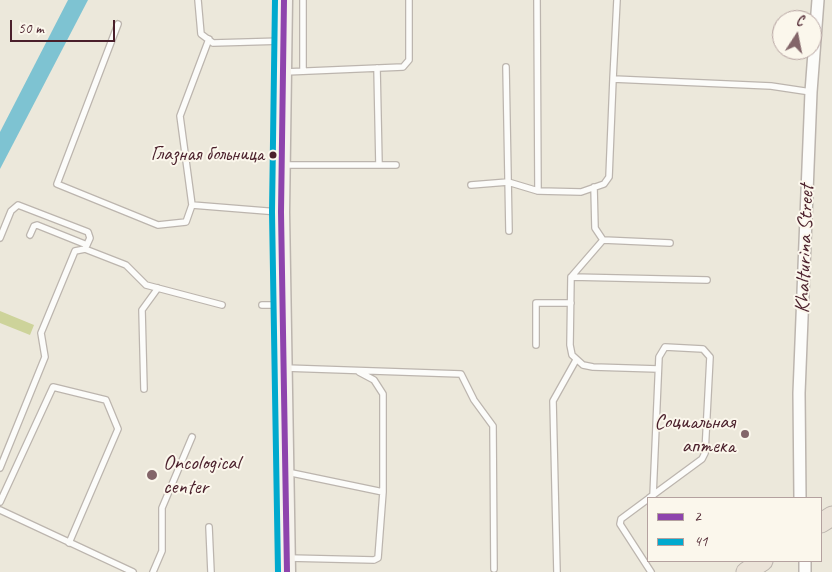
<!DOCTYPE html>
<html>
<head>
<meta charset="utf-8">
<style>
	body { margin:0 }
	#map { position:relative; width:832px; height:572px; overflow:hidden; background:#ece8db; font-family:Caveat,sans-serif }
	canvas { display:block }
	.legend { position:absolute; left:647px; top:497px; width:175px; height:65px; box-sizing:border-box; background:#fbf7ec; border:1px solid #b4a19f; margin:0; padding:6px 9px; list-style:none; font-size:15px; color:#4a1f2b }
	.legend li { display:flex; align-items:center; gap:10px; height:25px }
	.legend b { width:25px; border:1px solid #b4a19f }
	.north { position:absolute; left:772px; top:10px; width:50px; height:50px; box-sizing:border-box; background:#fbf7ec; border:1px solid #b4a19f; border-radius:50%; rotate:11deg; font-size:14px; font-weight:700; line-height:20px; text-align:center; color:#4a1f2b }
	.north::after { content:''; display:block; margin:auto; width:18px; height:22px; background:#836569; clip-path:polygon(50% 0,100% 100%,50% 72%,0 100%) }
	.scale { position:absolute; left:10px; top:20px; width:105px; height:22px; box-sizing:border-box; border:2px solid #4a1f2b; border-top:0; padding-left:6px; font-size:15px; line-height:18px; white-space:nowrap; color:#4a1f2b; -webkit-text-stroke:4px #fbf7ec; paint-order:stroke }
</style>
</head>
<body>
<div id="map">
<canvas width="832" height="572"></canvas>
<ul class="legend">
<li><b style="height:6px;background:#8e44ad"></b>2</li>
<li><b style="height:6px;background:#00a9ce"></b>41</li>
</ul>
<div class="north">С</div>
<div class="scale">50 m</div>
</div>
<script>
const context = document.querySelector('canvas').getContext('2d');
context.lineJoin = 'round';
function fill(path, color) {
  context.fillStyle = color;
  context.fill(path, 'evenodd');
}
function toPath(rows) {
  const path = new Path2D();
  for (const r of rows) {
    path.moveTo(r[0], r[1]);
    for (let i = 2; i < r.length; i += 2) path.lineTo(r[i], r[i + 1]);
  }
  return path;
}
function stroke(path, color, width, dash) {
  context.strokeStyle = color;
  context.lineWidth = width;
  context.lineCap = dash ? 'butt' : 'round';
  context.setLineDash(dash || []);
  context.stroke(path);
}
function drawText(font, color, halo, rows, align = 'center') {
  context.font = font + ' Caveat,sans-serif';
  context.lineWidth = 4;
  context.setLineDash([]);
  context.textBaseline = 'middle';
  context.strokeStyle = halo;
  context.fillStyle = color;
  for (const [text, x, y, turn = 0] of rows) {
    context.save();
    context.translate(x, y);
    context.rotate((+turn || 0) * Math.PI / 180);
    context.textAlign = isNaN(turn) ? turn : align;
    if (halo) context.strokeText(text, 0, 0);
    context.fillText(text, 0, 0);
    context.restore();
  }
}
const green = toPath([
	[0,311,34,325,30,335,0,323]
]);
const water = toPath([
	[68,0,88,0,0,169,0,132]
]);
const lane = toPath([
	[198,0,201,34,213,43,283,41],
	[303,0,303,71],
	[617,0,613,79,771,86,811,92],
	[118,24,57,184,158,225,186,222,192,205,279,212],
	[506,67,509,231],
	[377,68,379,165],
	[285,72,403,67,409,60,409,0],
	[284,165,396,165],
	[471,185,508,182,538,191,537,0],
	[594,187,595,228,603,240,571,277,570,345,572,355,583,365,593,367,658,369],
	[538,191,581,192,604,184,609,177,613,79],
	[192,205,180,116,209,39],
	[30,235,34,226,37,225,87,245],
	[0,238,11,211,18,205,88,232,90,238,85,249],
	[603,240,670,243],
	[571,277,707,280],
	[262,305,280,305],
	[536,345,536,303,571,303],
	[285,368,461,374,474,400,493,426,494,569],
	[144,389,142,310,158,288],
	[0,468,45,357,41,333,75,251,85,249,126,265,146,285,222,305],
	[287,472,383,492],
	[649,498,702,459,705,453,710,357,703,349,665,347,659,357,653,496],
	[648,499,621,519,620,524,651,572],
	[0,502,53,387,106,400,118,429,69,543],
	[0,510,133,572],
	[209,527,211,572],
	[288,558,374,560,378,558,383,492,383,394,374,380,359,372],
	[153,572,162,551,162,508,192,437],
	[557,572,553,401,576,360]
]);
const street = toPath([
	[800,498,799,393,811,92,818,0],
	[805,572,805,561]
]);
const secondary = toPath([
	[284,0,281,212,287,572]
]);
const primary = toPath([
	[821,523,832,516],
	[746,572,763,561]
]);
const bus1 = toPath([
	[284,0,281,212,287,572]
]);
const bus2 = toPath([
	[275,0,272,212,278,572]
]);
const markers = [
	[273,155,4.5,"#4a1f2b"],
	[745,434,5,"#836569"],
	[152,475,6,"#836569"]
];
const busNames = [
	["Глазная больница",264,155]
];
const streetNames = [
	["Khalturina Street",805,249,-88]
];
const poiNames = [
	["Социальная",735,422],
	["аптека",735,446],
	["Oncological",163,463,"left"],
	["center",163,487,"left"]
];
fill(green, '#cdd39a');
fill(water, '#7ec3d2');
stroke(lane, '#bcb5ae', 8);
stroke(street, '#bcb5ae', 14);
stroke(secondary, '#bcb5ae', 19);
stroke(primary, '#bcb5ae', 21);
stroke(lane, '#fcfcfa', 5.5);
stroke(street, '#fcfcfa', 11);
stroke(secondary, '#f5f2ec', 16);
stroke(primary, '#ebe3d8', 19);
stroke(bus1, '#8e44ad', 6);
stroke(bus2, '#00a9ce', 6);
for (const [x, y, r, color] of markers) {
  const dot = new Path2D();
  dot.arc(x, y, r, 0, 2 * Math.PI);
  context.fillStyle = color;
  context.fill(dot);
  stroke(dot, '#fbf7ec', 2);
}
drawText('20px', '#4a1f2b', '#fbf7ec', busNames, 'right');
drawText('21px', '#4a1f2b', '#fbf7ec', streetNames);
drawText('21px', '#4a1f2b', '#fbf7ec', poiNames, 'right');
</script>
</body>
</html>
